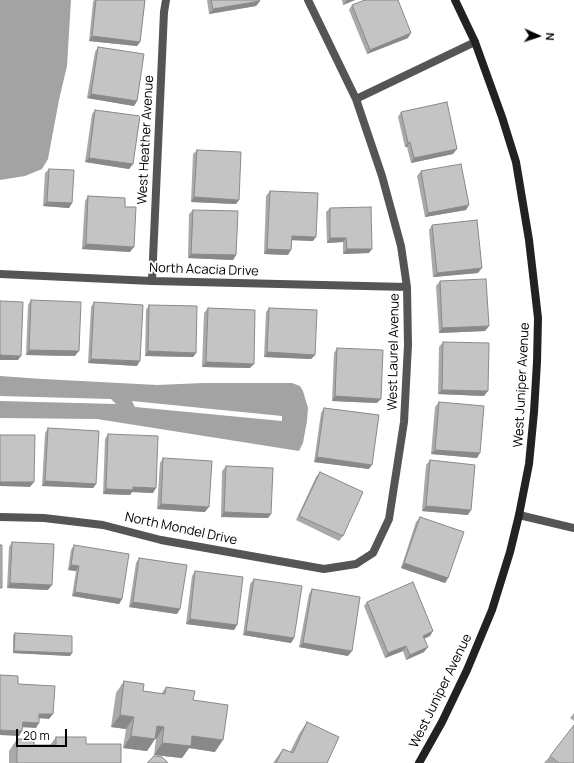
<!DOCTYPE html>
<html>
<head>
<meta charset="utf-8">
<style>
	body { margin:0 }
	#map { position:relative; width:574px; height:763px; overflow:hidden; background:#fff; font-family:Manrope,sans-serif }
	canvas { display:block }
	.north { position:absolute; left:518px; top:16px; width:40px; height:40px; -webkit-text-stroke:3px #fff; paint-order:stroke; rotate:93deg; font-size:11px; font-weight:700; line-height:16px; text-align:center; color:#000 }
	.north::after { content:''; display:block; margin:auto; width:14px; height:18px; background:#000; clip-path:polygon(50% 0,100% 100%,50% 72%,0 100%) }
	.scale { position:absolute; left:16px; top:729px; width:51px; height:18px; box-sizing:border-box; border:2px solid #000; border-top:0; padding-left:5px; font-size:12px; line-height:14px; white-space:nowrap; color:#000; -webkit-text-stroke:3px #fff; paint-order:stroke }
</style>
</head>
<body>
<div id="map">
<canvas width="574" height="763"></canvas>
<div class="north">N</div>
<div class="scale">20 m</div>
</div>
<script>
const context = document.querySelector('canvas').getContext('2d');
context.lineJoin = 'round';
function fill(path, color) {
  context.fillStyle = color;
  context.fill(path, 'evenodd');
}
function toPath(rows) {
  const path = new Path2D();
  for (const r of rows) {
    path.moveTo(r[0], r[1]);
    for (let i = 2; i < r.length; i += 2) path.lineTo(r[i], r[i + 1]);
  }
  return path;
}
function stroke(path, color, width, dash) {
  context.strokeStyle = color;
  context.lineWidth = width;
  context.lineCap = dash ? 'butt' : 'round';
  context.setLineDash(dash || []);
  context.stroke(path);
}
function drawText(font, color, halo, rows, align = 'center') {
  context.font = font + ' Manrope,sans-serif';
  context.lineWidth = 4;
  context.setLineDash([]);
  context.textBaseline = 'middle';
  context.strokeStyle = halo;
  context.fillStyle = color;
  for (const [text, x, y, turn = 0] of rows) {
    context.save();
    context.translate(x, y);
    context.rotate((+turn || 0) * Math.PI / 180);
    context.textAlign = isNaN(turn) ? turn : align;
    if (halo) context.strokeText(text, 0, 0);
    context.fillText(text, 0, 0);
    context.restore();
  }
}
const water = toPath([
	[0,0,71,0,67,66,59,100,48,159,42,169,25,176,0,180],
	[0,376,43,379,157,385,203,383,292,383,300,386,303,391,308,408,307,421,303,443,299,451,97,419,0,418,0,401,116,404,111,399,0,396],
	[132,401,282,416,282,421,135,407]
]);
const lane = toPath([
	[519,515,574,528]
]);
const street = toPath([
	[356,99,475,42],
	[0,274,152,281,407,287],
	[152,281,164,12,166,0],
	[0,517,44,518,103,525,161,540,324,569,356,564,373,553,389,519,404,422,408,345,407,287,401,246,382,176,356,99,308,0]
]);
const secondary = toPath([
	[419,763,442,722,467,670,492,610,510,552,519,515,529,464,534,412,537,362,538,318,529,240,516,162,502,117,475,42,455,0]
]);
const wall = toPath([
	[94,0,145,0,140,42,137,46,89,41,93,2],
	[207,0,259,0,260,1,256,6,209,14],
	[342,0,355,0,343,5],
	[352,5,408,38,367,54,349,10],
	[98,47,137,101,134,106,87,98,95,52],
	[95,110,133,164,129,169,85,162,92,114],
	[401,112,453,154,411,163,407,147,405,147,398,117],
	[197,150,236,204,191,202,193,154],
	[49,169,72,203,69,208,43,206,45,173],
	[421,171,466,210,425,217,417,176],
	[270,191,313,241,291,240,288,255,264,254,266,196],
	[88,196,125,207,130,252,82,249,85,201],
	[330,208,369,253,343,254,343,242,327,243,326,212],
	[193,210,236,255,233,260,188,258,189,214],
	[432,225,478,273,433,277,429,230],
	[440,281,489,326,485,331,439,333,436,286],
	[31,300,75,356,26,355,28,305],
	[94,302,137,366,88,363,91,307],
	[149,305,196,353,193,357,145,356,146,310],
	[208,308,250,368,202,367,204,313],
	[269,308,315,355,311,359,264,357,266,312],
	[443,342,484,396,438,394,439,347],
	[337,348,377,403,332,401,334,353],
	[439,402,477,458,431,454,435,407],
	[324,408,369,469,314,462,321,413],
	[48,428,96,484,93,488,42,486,45,433],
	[108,434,153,493,132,492,130,495,103,494,105,439],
	[163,458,205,512,157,509,160,463],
	[430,460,468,515,422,511,426,465],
	[226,466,271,514,268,518,221,517,222,471],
	[320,472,343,536,339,541,296,520,316,477],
	[420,517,448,578,445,583,401,568,416,522],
	[12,542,48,590,7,588,9,547],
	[74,545,122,599,119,604,72,596,76,571,68,570,71,550],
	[139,558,180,609,177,614,129,607,136,563],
	[195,571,237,625,234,630,186,624,192,576],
	[254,579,294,638,291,643,243,635,250,584],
	[312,589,348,656,299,647,309,594],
	[367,602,430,636,424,639,424,652,406,660,403,651,385,658,364,606],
	[15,633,72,653,70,656,13,653,13,635],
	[124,681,143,691,161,694,166,687,193,700,215,752,189,748,182,758,154,755,156,739,155,739,147,751,123,748,126,729,111,727,116,693],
	[574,713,574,721,570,718],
	[307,722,327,763,273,763,283,749,290,752,299,734],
	[56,737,86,744,121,763,9,763,9,751,17,739,34,745,50,745],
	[550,756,574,763,544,763]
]);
const shadedWall = toPath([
	[347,0,355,0,343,5],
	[260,1,256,6,209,14,213,9],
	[411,33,408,38,367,54,370,50],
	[92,36,140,42,137,46,89,41],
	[91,94,137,101,134,106,87,98],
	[410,142,407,147,405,147,408,143],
	[457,149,453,154,411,163,414,158],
	[89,158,133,164,129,169,85,162],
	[194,197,239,200,236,204,191,202],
	[47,202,72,203,69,208,43,206],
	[469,205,466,210,425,217,428,213],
	[292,236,316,237,313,241,288,240],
	[330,238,346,238,343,242,327,243],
	[86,244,134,247,130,252,82,249],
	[267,249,291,250,288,255,264,254],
	[347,249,372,249,369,253,343,254],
	[191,254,236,255,233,260,188,258],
	[482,268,478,273,433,277,437,273],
	[489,326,485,331,439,333,442,328],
	[29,350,79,351,75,356,26,355],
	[148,351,196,353,193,357,145,356],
	[267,352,315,355,311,359,264,357],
	[0,355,21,356,18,360,0,360],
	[91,359,140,361,137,366,88,363],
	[206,362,254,364,250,368,202,367],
	[442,390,488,391,484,396,438,394],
	[335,396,381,399,377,403,332,401],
	[435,450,480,453,477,458,431,454],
	[317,457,372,465,369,469,314,462],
	[45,481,96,484,93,488,42,486],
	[0,482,34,482,30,487,0,486],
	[133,487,156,488,153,493,132,492,130,495,103,494,106,489],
	[161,504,209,507,205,512,157,509],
	[426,506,471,510,468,515,422,511],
	[224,512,271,514,268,518,221,517],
	[404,563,448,578,445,583,401,568],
	[71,565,79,566,76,571,68,570],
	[10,583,52,585,48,590,7,588],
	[75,592,122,599,119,604,72,596],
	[133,602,180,609,177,614,129,607],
	[190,619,237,625,234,630,186,624],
	[246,631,294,638,291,643,243,635],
	[433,631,430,636,419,640,423,636],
	[303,643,352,651,348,656,299,647],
	[406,646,403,651,385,658,388,653],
	[428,647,424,652,406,660,410,655],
	[14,651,72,653,70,656,13,653],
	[39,714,53,714,49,719,36,718],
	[120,715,134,717,126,729,111,727],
	[23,722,39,723,36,728,19,727],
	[157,726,164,727,156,739,149,738],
	[0,730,22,731,19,736,0,735],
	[131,736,155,739,147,751,123,748],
	[192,736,223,740,215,752,189,748,182,758,154,755,162,743]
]);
const building = toPath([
	[96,0,145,0,140,42,92,36,96,0],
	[211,0,259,0,260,1,213,9,211,0],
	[365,0,398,0,411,33,370,50,352,5,365,0],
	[98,47,144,54,137,101,91,94,98,47],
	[447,102,457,149,414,158,410,142,408,143,401,112,447,102],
	[95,110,140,116,133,164,89,158,95,110],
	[197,150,241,152,239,200,194,197,197,150],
	[461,164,469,205,428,213,421,171,461,164],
	[49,169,74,170,72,203,47,202,49,169],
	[270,191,318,193,316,237,292,236,291,250,267,249,270,191],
	[88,196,125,198,125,207,136,207,134,247,86,244,88,196],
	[371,207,372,249,347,249,346,238,330,238,330,208,371,207],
	[193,210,238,211,236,255,191,254,193,210],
	[477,220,482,268,437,273,432,225,477,220],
	[486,279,489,326,442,328,440,281,486,279],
	[31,300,81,302,79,351,29,350,31,300],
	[0,301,23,302,21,356,0,355,0,301],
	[94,302,143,305,140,361,91,359,94,302],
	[149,305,197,306,196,353,148,351,149,305],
	[208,308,255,310,254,364,206,362,208,308],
	[269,308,317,310,315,355,267,352,269,308],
	[443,342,489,343,488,391,442,390,443,342],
	[337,348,383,350,381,399,335,396,337,348],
	[439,402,484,406,480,453,435,450,439,402],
	[324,408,379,415,372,465,317,457,324,408],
	[48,428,99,431,96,484,45,481,48,428],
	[108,434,158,436,156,488,133,487,133,490,106,489,108,434],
	[0,435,35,435,34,482,0,482,0,435],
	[163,458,212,461,209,507,161,504,163,458],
	[430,460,475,465,471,510,426,506,430,460],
	[226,466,273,468,271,514,224,512,226,466],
	[320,472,363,492,343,536,299,516,320,472],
	[420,517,464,532,448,578,404,563,420,517],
	[12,542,54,544,52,585,10,583,12,542],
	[0,545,2,545,2,588,0,588,0,545],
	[74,545,129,554,122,599,75,592,79,566,71,565,74,545],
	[139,558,187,565,180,609,133,602,139,558],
	[195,571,243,577,237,625,190,619,195,571],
	[254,579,302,586,294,638,246,631,254,579],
	[413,582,433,631,423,636,428,647,410,655,406,646,388,653,367,602,413,582],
	[312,589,360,597,352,651,303,643,312,589],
	[15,633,72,636,72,653,14,651,15,633],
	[0,675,18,676,18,684,55,686,53,714,39,714,39,723,23,722,22,731,0,730,0,675],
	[124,681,144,684,143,691,165,694,166,687,195,691,193,700,228,705,223,740,192,736,191,746,162,743,164,727,157,726,155,739,131,736,134,717,120,715,124,681],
	[307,722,339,737,327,763,276,763,283,749,293,753,307,722],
	[574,725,574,763,559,763,550,756,574,725],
	[56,737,86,737,86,744,121,744,121,763,17,763,17,739,34,739,34,745,56,745,56,737],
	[154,756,162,757,168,763,147,763,154,756]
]);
const streetNames = [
	["West Heather Avenue",146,140,-87],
	["North Acacia Drive",204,270,2],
	["West Laurel Avenue",394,352,-89],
	["West Juniper Avenue",522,385,-87],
	["North Mondel Drive",181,529,12],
	["West Juniper Avenue",441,691,-64]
];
fill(water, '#a3a3a3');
stroke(lane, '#555', 8);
stroke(street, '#555', 8);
stroke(secondary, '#222', 8);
fill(wall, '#a9a9a9');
fill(shadedWall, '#898989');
fill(building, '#c4c4c4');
stroke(building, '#898989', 1);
drawText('13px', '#000', '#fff', streetNames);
</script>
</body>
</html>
